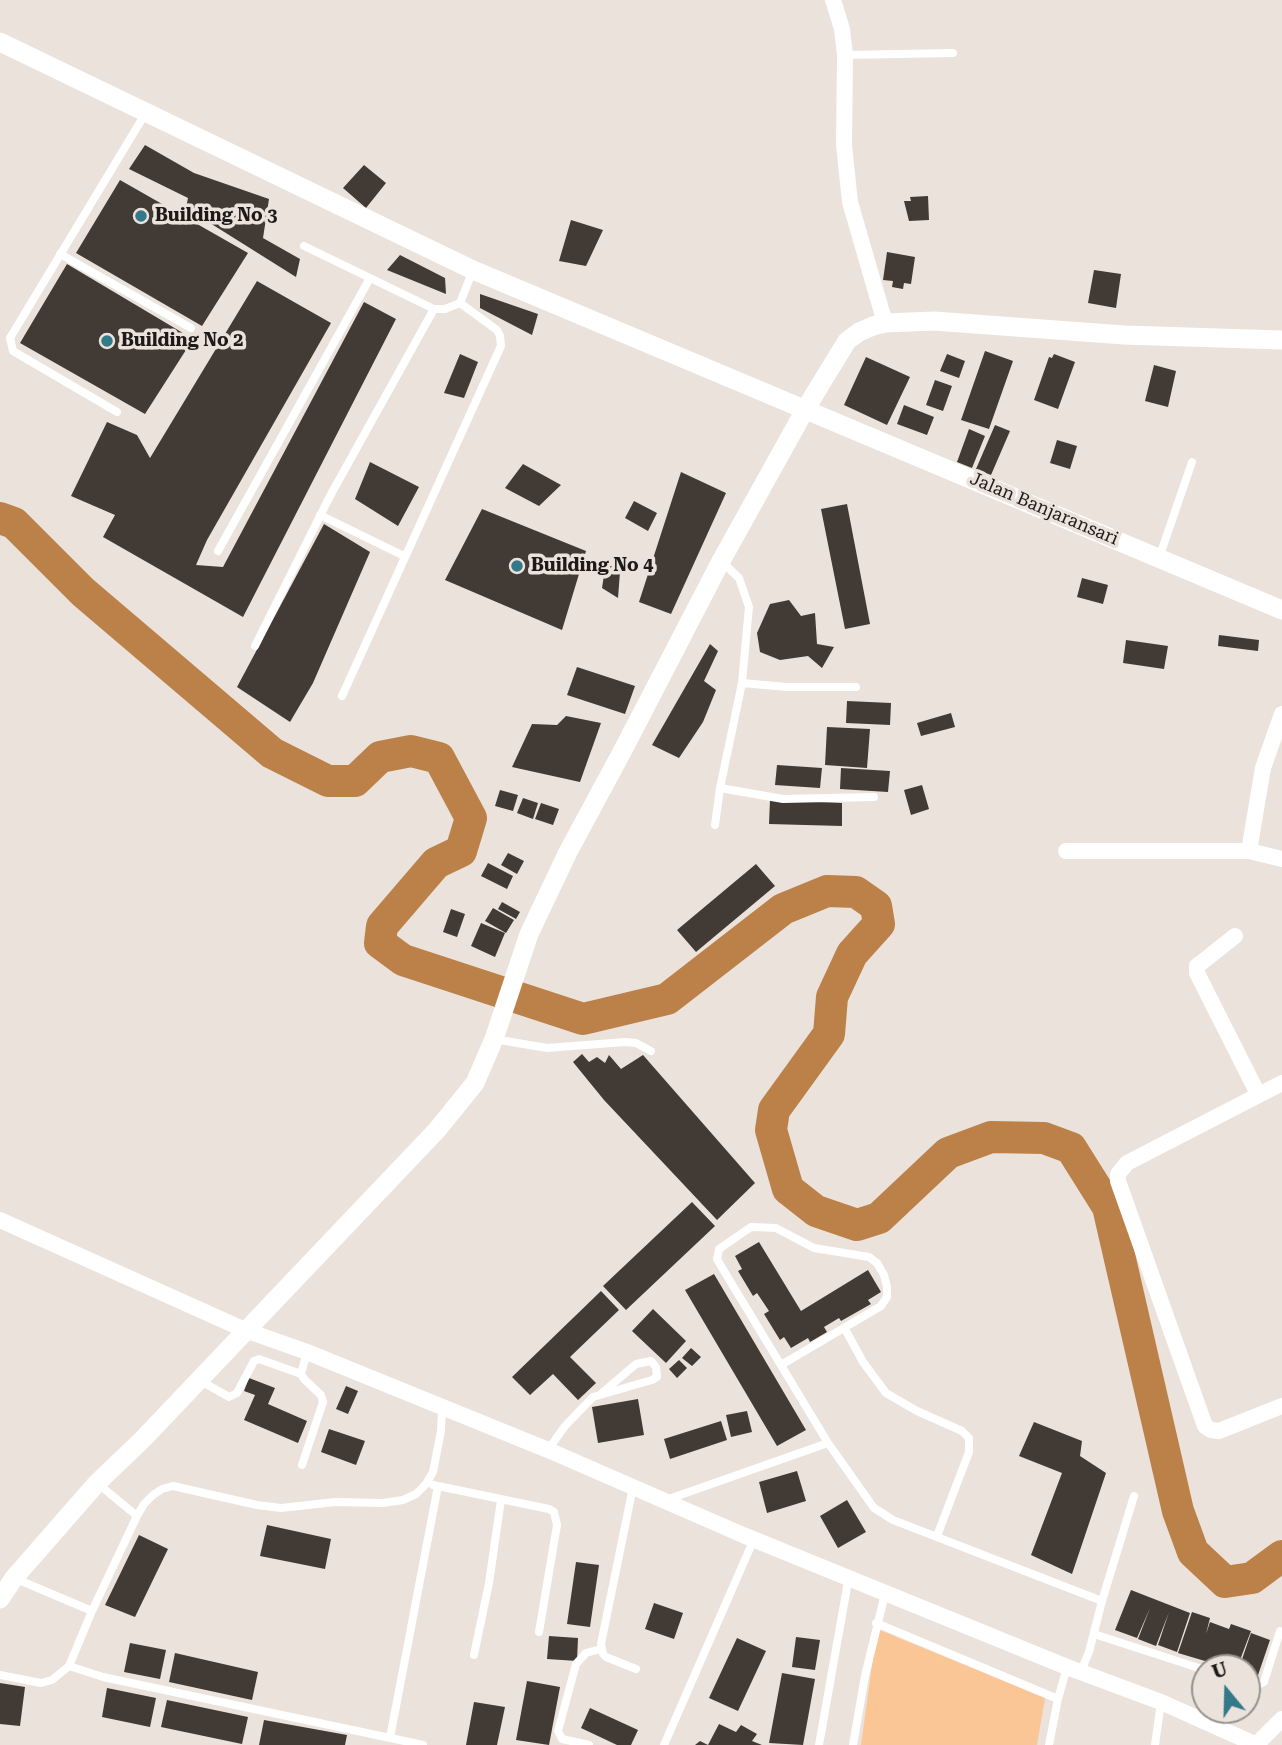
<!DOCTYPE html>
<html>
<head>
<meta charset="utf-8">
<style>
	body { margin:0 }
	#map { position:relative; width:1282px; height:1745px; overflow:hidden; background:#eae2db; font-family:"Roboto Serif",serif }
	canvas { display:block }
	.north { position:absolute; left:1191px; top:1654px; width:70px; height:70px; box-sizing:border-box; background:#eae2db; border:2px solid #98928d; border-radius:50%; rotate:341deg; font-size:19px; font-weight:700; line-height:28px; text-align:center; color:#1d1a17 }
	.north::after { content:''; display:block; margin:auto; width:24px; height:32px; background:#347988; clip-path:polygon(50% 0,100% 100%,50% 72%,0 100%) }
</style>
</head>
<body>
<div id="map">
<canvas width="1282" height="1745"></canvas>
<div class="north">U</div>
</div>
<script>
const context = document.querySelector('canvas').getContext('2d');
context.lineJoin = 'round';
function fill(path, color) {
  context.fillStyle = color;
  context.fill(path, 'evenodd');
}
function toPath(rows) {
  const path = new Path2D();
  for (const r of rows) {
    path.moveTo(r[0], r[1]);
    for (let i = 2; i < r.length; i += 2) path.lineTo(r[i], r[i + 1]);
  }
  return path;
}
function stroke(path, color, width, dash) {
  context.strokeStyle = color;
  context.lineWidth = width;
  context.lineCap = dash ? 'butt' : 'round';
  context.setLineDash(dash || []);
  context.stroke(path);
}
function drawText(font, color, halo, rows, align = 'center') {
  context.font = font + ' "Roboto Serif",serif';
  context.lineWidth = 7;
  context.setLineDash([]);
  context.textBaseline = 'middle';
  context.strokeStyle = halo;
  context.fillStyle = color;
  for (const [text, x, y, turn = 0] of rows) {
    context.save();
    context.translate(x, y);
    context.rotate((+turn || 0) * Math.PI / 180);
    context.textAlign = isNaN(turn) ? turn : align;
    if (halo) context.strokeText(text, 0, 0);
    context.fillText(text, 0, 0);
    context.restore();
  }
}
const green = toPath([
	[877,1629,1045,1698,1037,1745,861,1745]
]);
const river = toPath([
	[0,518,14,523,83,592,272,753,328,781,355,781,380,757,411,751,439,758,471,818,461,851,436,863,382,926,380,943,403,960,583,1019,667,999,783,909,827,891,856,892,876,906,879,924,852,954,832,997,829,1034,774,1110,771,1130,788,1189,816,1211,857,1225,879,1218,948,1153,991,1137,1044,1138,1071,1148,1108,1207,1178,1511,1193,1552,1225,1582,1252,1578,1282,1556]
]);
const building = toPath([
	[145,145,194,173,269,199,263,238,300,259,296,277,186,208,188,198,129,169],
	[364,165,386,183,366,208,343,188],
	[120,180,248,253,202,326,76,253],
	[928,196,929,220,909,221,904,201,911,201,910,197],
	[571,220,603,230,586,266,559,261],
	[887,252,915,257,911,284,904,283,903,289,892,287,893,281,883,280],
	[400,255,445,278,446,294,387,270],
	[67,264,193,339,145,414,20,343],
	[1094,270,1121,274,1116,308,1088,303],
	[257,281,331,323,207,540,196,565,223,567,364,302,396,319,243,617,103,537,115,515,71,496,107,422,137,435,150,458],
	[480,294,538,314,532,335,480,308],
	[985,351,1013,361,989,429,961,420],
	[460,354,478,362,464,398,444,393],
	[947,354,965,361,959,378,940,371],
	[1054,354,1075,362,1058,409,1034,400,1049,357,1052,358],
	[866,357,910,377,887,425,844,405],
	[1154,365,1176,371,1168,407,1145,401],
	[935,380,952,386,943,411,926,405],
	[904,405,934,417,927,435,897,424],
	[995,425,1010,431,991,475,976,469],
	[969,429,985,436,972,468,957,462],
	[1057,440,1077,446,1070,469,1050,463],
	[370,462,419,487,398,526,355,499],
	[523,464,561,485,539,506,505,488],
	[681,472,726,493,671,614,639,602],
	[634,501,657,513,648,531,625,518],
	[847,504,870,624,845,629,821,509],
	[482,509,586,551,562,630,445,580],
	[324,524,370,552,313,683,290,722,237,687],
	[606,562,620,572,618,598,602,588],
	[1082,578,1108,585,1103,604,1077,597],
	[789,600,801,616,815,613,817,644,834,647,822,668,808,656,780,660,760,652,757,633,770,604],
	[1219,635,1259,640,1258,651,1218,646],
	[1126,640,1168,646,1164,669,1123,663],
	[710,644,718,651,704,681,716,690,703,722,679,758,652,745],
	[577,667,635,686,625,714,567,695],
	[847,701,891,703,890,725,846,723],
	[951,713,955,727,921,736,917,723],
	[566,716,601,723,580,782,512,767,532,724,557,725],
	[827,727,870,729,867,768,825,765],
	[777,765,822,768,820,788,775,785],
	[841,768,890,771,888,792,840,789],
	[922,785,929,809,911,815,904,790],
	[500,790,518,795,513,811,495,806],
	[523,798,538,803,533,819,517,813],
	[770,800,842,803,842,826,769,824],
	[541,803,559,809,553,825,535,819],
	[508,853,524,861,517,874,501,865],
	[488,863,513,876,507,889,481,876],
	[756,864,775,886,696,952,677,930],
	[502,902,520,912,516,919,498,909],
	[493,908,514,920,506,933,485,921],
	[451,909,465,914,457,937,443,932],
	[481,923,505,933,495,957,471,946],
	[582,1054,589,1062,597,1057,605,1063,609,1055,621,1069,643,1055,755,1183,717,1220,604,1100,573,1062],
	[692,1202,715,1226,626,1310,603,1286],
	[759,1242,801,1311,868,1270,881,1292,868,1300,871,1304,841,1321,839,1318,824,1327,827,1332,810,1342,808,1338,791,1348,784,1337,780,1340,764,1314,769,1311,757,1293,753,1296,738,1271,742,1269,735,1256],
	[714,1274,806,1430,777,1446,685,1290],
	[601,1291,619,1310,570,1357,596,1383,578,1400,553,1374,530,1395,512,1377],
	[653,1309,686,1341,666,1363,632,1331],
	[691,1348,701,1357,692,1366,682,1358],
	[679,1360,687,1368,677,1378,669,1369],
	[249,1378,275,1388,268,1404,307,1421,298,1443,244,1420,255,1395,244,1391],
	[346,1386,358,1391,348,1414,336,1409],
	[638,1399,644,1435,598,1443,592,1407],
	[747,1411,752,1432,731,1437,726,1415],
	[721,1421,727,1440,670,1459,664,1439],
	[1034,1422,1082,1441,1080,1456,1106,1473,1072,1574,1031,1555,1062,1473,1019,1456],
	[329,1429,365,1441,356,1465,321,1452],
	[797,1471,806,1501,767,1513,759,1482],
	[847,1500,866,1532,838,1548,820,1516],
	[267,1525,331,1539,325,1569,260,1556],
	[139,1535,168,1549,135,1617,105,1605],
	[576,1562,599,1565,590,1627,567,1624],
	[1131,1590,1190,1613,1177,1652,1158,1645,1169,1612,1156,1646,1138,1639,1150,1608,1137,1638,1115,1630],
	[654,1603,683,1613,674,1639,645,1629],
	[1192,1612,1210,1618,1206,1634,1210,1622,1229,1629,1231,1624,1251,1631,1237,1668,1218,1668,1214,1667,1215,1664,1178,1653],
	[1251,1633,1270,1640,1256,1681,1247,1678,1247,1668,1239,1668],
	[549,1636,578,1638,577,1661,547,1659],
	[796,1637,820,1640,815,1670,792,1667],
	[737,1638,766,1651,738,1711,709,1698],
	[130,1643,166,1650,160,1679,124,1672],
	[175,1653,258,1672,252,1700,169,1682],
	[782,1673,815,1679,803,1745,769,1743],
	[527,1681,560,1687,549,1745,516,1740],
	[0,1683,25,1687,20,1726,0,1724],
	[107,1688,156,1698,150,1727,102,1717],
	[167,1700,248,1717,242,1744,161,1727],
	[474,1702,505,1707,497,1745,466,1745],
	[590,1708,638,1730,631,1745,617,1745,581,1728],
	[264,1720,347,1735,345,1745,259,1745],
	[719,1724,736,1732,741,1725,757,1734,752,1741,762,1745,695,1745,700,1741,708,1745]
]);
const service = toPath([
	[845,55,953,53],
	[304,246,434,309,445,309,460,303,473,270],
	[60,254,191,328],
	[117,412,13,351,10,338,145,114],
	[320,515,404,556],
	[218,551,370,278],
	[1159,558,1192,462],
	[255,646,330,496,434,309],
	[742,683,787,687,856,687],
	[342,696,501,346,500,336,497,330,460,303],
	[720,788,783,799,874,797],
	[715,825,720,788,742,683,749,607,739,578,721,561],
	[494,1039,547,1048,625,1042,636,1043,651,1051],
	[845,1329,863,1362,886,1393,917,1411,962,1431,969,1438,969,1452,937,1536],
	[781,1365,881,1306,887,1297,887,1287,884,1275,877,1263,869,1257,814,1248,776,1228,751,1227,719,1249,717,1259,721,1266,828,1443],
	[199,1380,229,1397,237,1393,254,1361,259,1359,301,1374],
	[548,1450,565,1426,593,1397,652,1380,657,1377,656,1367,651,1361,636,1364,602,1393],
	[302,1465,323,1402,321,1395,304,1379,301,1374,307,1352],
	[433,1485,549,1509,554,1512,557,1525,539,1632],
	[633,1487,601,1644,603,1654,606,1657,636,1669],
	[666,1500,828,1443,874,1508,893,1520,1102,1601],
	[137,1516,144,1504,153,1495,162,1489,173,1486,257,1505,281,1508,335,1502,383,1503,403,1500,416,1494,426,1484,433,1472,441,1431,442,1408],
	[14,1578,92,1611,137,1516,97,1483],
	[876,1623,1058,1699,1049,1745],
	[1094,1634,1205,1670],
	[474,1655,489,1583,501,1500],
	[69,1666,103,1677,423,1745],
	[1081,1671,1089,1652,1102,1601,1134,1496],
	[0,1675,41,1683,52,1680,69,1666,92,1611],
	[1247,1684,1254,1687,1264,1682,1280,1631],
	[1058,1699,1067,1667],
	[390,1738,438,1486],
	[589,1745,562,1739,558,1731,576,1664,586,1653,601,1649],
	[664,1745,754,1539],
	[819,1745,849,1576],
	[853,1745,865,1676,885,1594],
	[1155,1745,1161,1702]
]);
const minor = toPath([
	[833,0,842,29,845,55,844,145,850,202,885,323],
	[1066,851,1249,851,1282,859],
	[1249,851,1263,768,1282,714],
	[1235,936,1201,963,1197,966,1197,973,1258,1094],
	[1282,1083,1127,1163,1118,1174,1118,1181,1205,1426,1211,1430,1219,1431,1282,1406],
	[0,1220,245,1330,307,1352,548,1450,743,1535,1067,1667,1161,1702,1257,1745],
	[1256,1745,1282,1719]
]);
const tertiary = toPath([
	[0,42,473,270,1282,610],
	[0,1599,14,1578,97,1483,142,1440,437,1130,475,1083,494,1039,529,934,568,852,623,750,721,561,806,408,847,341,859,332,873,326,885,323,934,321,1124,335,1282,340]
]);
const markers = [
	[141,216,7,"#347988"],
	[107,341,7,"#347988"],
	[517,566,7,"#347988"]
];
const poiNames = [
	["Building No 3",155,216],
	["Building No 2",121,341],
	["Building No 4",531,566]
];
const streetNames = [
	["Jalan Banjaransari",1044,509,23]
];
fill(green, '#fbc695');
stroke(river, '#bb8148', 32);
fill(building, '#413a35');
stroke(service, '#fff', 8);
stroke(minor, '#fff', 16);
stroke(tertiary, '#fff', 19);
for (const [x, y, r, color] of markers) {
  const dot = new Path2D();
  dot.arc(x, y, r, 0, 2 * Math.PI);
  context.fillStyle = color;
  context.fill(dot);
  stroke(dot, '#eae2db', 2.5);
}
drawText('bold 18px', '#1d1a17', '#eae2db', poiNames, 'left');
drawText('18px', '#1d1a17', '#eae2db', streetNames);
</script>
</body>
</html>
